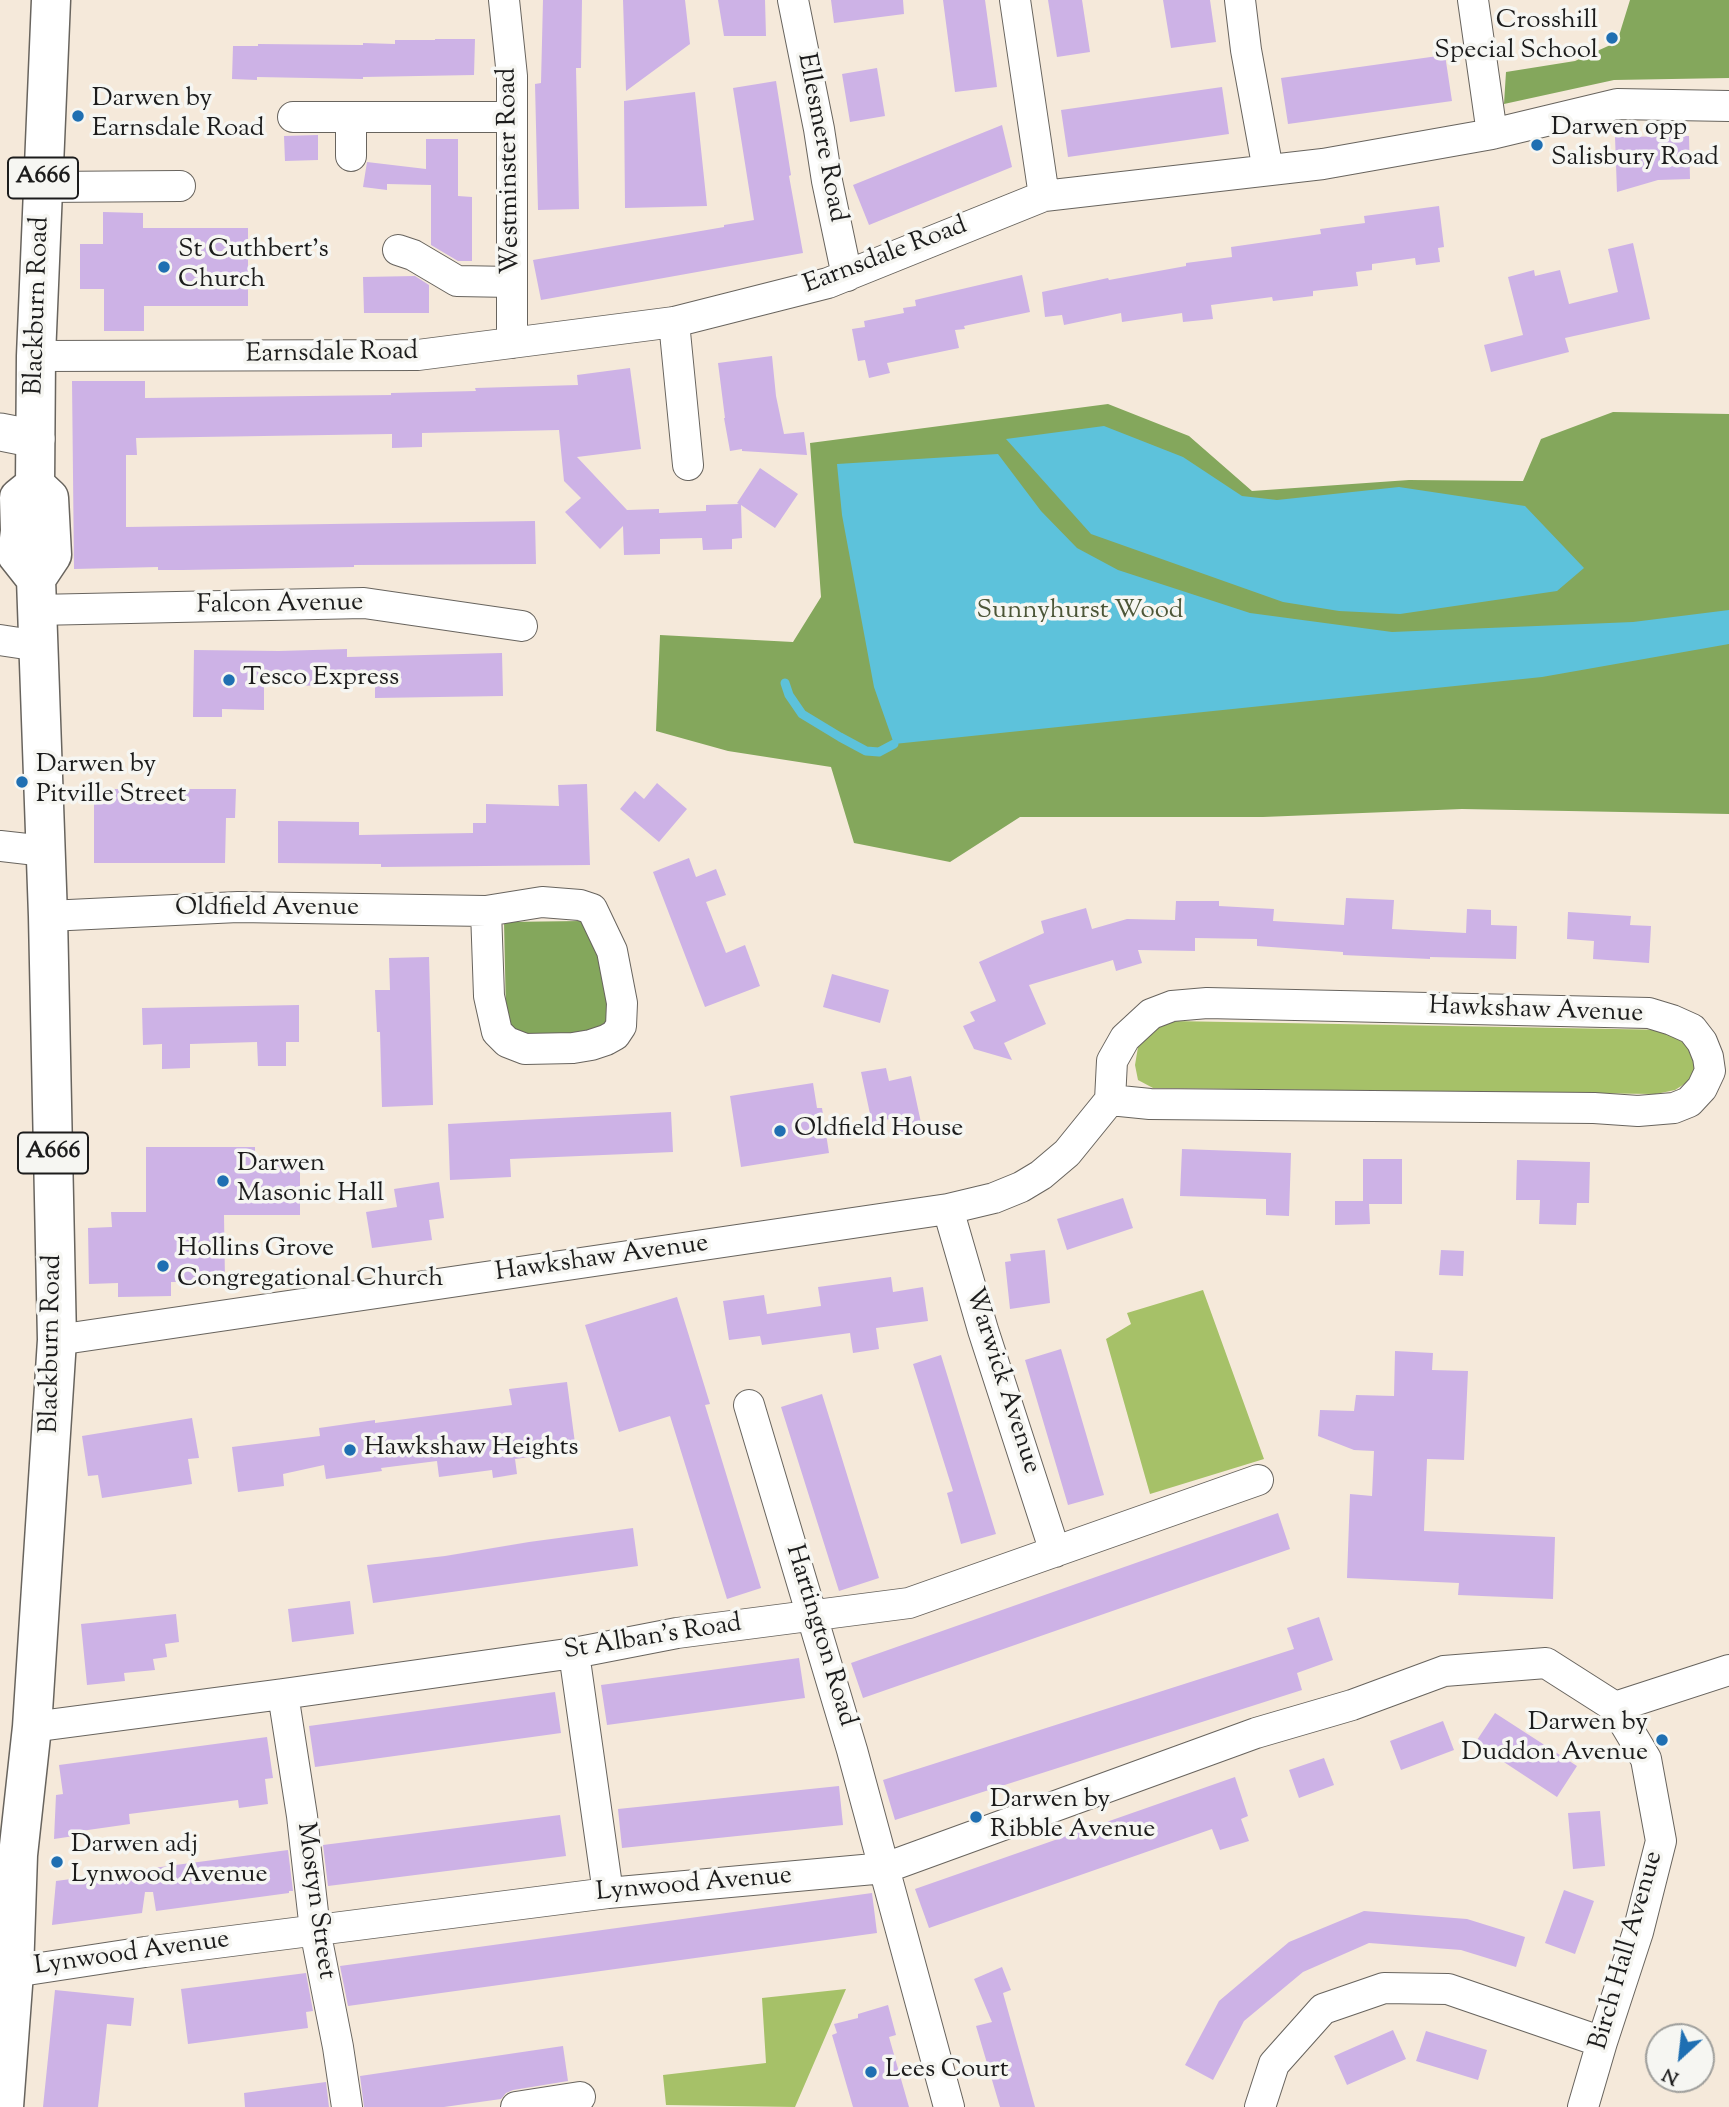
<!DOCTYPE html>
<html>
<head>
<meta charset="utf-8">
<style>
	body { margin:0 }
	#map { position:relative; width:1729px; height:2107px; overflow:hidden; background:#f5e9da; font-family:"Sorts Mill Goudy",serif }
	canvas { display:block }
	.north { position:absolute; left:1645px; top:2023px; width:70px; height:70px; box-sizing:border-box; background:#f6f6f2; border:2px solid #9f9f9c; border-radius:50%; rotate:207deg; font-size:19px; font-weight:700; line-height:28px; text-align:center; color:#1c1c1c }
	.north::after { content:''; display:block; margin:auto; width:24px; height:32px; background:#1f6fb2; clip-path:polygon(50% 0,100% 100%,50% 72%,0 100%) }
</style>
</head>
<body>
<div id="map">
<canvas width="1729" height="2107"></canvas>
<div class="north">N</div>
</div>
<script>
const context = document.querySelector('canvas').getContext('2d');
context.lineJoin = 'round';
function fill(path, color) {
  context.fillStyle = color;
  context.fill(path, 'evenodd');
}
function toPath(rows) {
  const path = new Path2D();
  for (const r of rows) {
    path.moveTo(r[0], r[1]);
    for (let i = 2; i < r.length; i += 2) path.lineTo(r[i], r[i + 1]);
  }
  return path;
}
function stroke(path, color, width, dash) {
  context.strokeStyle = color;
  context.lineWidth = width;
  context.lineCap = dash ? 'butt' : 'round';
  context.setLineDash(dash || []);
  context.stroke(path);
}
function drawText(font, color, halo, rows, align = 'center') {
  context.font = font + ' "Sorts Mill Goudy",serif';
  context.lineWidth = 7;
  context.setLineDash([]);
  context.textBaseline = 'middle';
  context.strokeStyle = halo;
  context.fillStyle = color;
  for (const [text, x, y, turn = 0] of rows) {
    context.save();
    context.translate(x, y);
    context.rotate((+turn || 0) * Math.PI / 180);
    context.textAlign = isNaN(turn) ? turn : align;
    if (halo) context.strokeText(text, 0, 0);
    context.fillText(text, 0, 0);
    context.restore();
  }
}
const green = toPath([
	[1172,1021,1670,1030,1684,1032,1697,1064,1689,1081,1675,1090,1656,1094,1153,1088,1138,1080,1135,1065,1138,1047,1147,1033,1159,1025],
	[1203,1290,1264,1459,1150,1494,1106,1339,1131,1324,1127,1313],
	[846,1989,795,2107,666,2105,663,2075,766,2063,762,1998]
]);
const forest = toPath([
	[1630,0,1729,0,1729,78,1614,80,1504,104,1506,72,1575,61,1617,42],
	[1108,404,1189,436,1252,491,1409,480,1523,481,1541,439,1613,412,1729,414,1729,814,1462,809,1263,817,1020,817,950,862,854,843,831,767,728,751,656,731,660,635,793,642,821,597,810,443],
	[581,921,591,922,612,1014,605,1029,527,1039,509,1027,506,1013,504,922]
]);
const water = toPath([
	[1104,426,1183,457,1242,496,1277,500,1399,487,1525,506,1584,568,1557,591,1400,614,1339,611,1283,602,1091,534,1006,439],
	[998,454,1041,511,1077,548,1118,570,1250,613,1392,632,1633,622,1729,610,1729,644,1542,677,894,744,874,687,842,515,837,464]
]);
const stream = toPath([
	[785,683,789,695,802,714,840,737,866,751,879,752,894,744]
]);
const building = toPath([
	[543,0,582,0,581,68,576,68,579,209,538,210,535,84,541,83],
	[623,0,685,0,690,44,626,91],
	[718,0,765,0,766,36,724,36],
	[831,0,903,0,904,14,834,23],
	[943,0,985,0,997,87,955,92],
	[1048,0,1082,0,1090,52,1057,57],
	[1163,0,1210,0,1216,42,1171,48],
	[435,39,475,39,474,75,363,77,363,79,257,77,257,80,232,79,233,46,258,46,258,44,363,45,363,43,395,44,395,40,435,40],
	[1445,55,1452,101,1288,124,1281,78],
	[877,68,885,116,850,122,842,74],
	[776,81,791,175,789,176,803,253,541,300,533,260,724,227,724,225,754,220,733,88],
	[1222,87,1229,134,1068,157,1061,110],
	[695,92,707,206,625,208,624,101],
	[1002,125,1012,167,869,225,853,185],
	[318,135,318,160,285,161,284,136],
	[1689,136,1690,179,1658,180,1617,192,1615,137],
	[426,139,458,139,458,196,472,197,472,261,458,261,431,245,431,185,387,184,387,190,363,187,367,162,426,169],
	[1439,206,1444,247,1438,248,1440,262,1416,265,1415,258,1372,264,1372,270,1356,272,1358,286,1313,291,1313,296,1273,301,1272,297,1211,305,1213,319,1183,322,1182,313,1122,322,1121,313,1064,325,1062,315,1045,317,1042,292,1108,278,1109,280,1186,266,1186,263,1232,257,1231,247,1321,234,1320,229,1365,223,1364,216],
	[103,212,143,213,143,228,248,228,248,306,144,306,144,331,104,331,104,289,80,289,80,244,103,244],
	[1633,243,1650,319,1565,338,1569,352,1491,372,1484,345,1523,335,1508,277,1534,270,1535,276,1560,270,1569,304,1618,292,1608,249],
	[1022,275,1030,312,964,326,965,329,955,330,959,348,887,363,890,373,869,378,865,360,858,361,852,329,865,327,864,321,904,313,903,308,916,306,915,300],
	[415,276,429,285,429,313,364,313,363,277],
	[772,356,776,396,784,434,804,432,807,455,742,451,742,449,730,451,724,418,725,418,718,363],
	[630,368,641,449,577,457,627,510,659,509,659,513,706,511,706,505,739,504,737,503,760,468,798,494,775,528,741,505,742,538,732,539,732,549,703,550,702,538,660,539,660,554,624,555,623,526,600,549,565,512,581,498,564,481,559,430,422,433,422,447,392,448,392,434,136,438,137,455,126,455,126,527,535,521,536,564,354,565,354,567,183,570,158,570,158,567,74,569,72,381,145,381,145,398,391,395,391,393,476,391,475,388,578,385,577,375],
	[347,649,347,657,502,653,503,696,375,698,375,685,264,686,264,710,222,709,222,717,193,717,194,650,279,651],
	[657,783,687,809,659,842,620,809,635,791,644,799],
	[587,784,590,865,381,867,381,864,278,863,278,821,359,822,359,835,473,833,473,823,486,823,486,804,559,806,558,785],
	[94,789,236,789,235,818,226,818,225,863,94,863],
	[689,858,696,877,716,869,726,895,706,902,726,953,745,945,760,986,705,1007,653,872],
	[1346,898,1394,900,1392,929,1466,933,1467,909,1491,910,1491,925,1517,926,1516,959,1430,957,1430,959,1343,955,1343,952,1257,946,1257,939,1195,938,1195,951,1138,950,1142,963,1116,971,1113,960,1029,985,1046,1024,1004,1043,1012,1060,974,1049,963,1026,975,1021,970,1012,996,1001,979,962,1044,933,1041,921,1086,908,1092,929,1127,919,1175,920,1176,901,1219,901,1219,906,1274,909,1273,921,1344,925],
	[1568,912,1631,916,1630,925,1651,926,1649,963,1593,959,1594,941,1567,939],
	[429,957,433,1105,382,1107,380,1032,377,1032,375,990,390,990,389,958],
	[832,974,889,990,880,1023,823,1007],
	[299,1005,299,1042,286,1042,286,1066,258,1066,257,1042,190,1044,190,1068,162,1069,162,1044,143,1045,142,1008],
	[886,1068,889,1081,911,1076,923,1132,897,1137,894,1118,872,1123,861,1072],
	[813,1083,817,1108,822,1108,829,1153,741,1167,730,1096],
	[671,1112,673,1152,510,1159,511,1177,450,1180,448,1124],
	[146,1147,255,1147,255,1158,300,1158,300,1215,224,1215,225,1282,171,1282,171,1296,118,1297,118,1283,89,1284,88,1228,112,1227,111,1212,146,1212],
	[1182,1149,1291,1153,1289,1216,1266,1215,1266,1199,1180,1196],
	[1363,1159,1402,1159,1402,1204,1369,1204,1370,1224,1335,1225,1335,1201,1363,1201],
	[1517,1160,1590,1162,1589,1203,1577,1203,1576,1225,1539,1224,1540,1200,1516,1200],
	[439,1182,444,1218,429,1220,432,1240,372,1248,366,1212,397,1207,394,1189],
	[1123,1198,1133,1228,1067,1250,1057,1219],
	[1045,1250,1050,1303,1010,1309,1005,1262,1011,1261,1010,1254],
	[1441,1250,1464,1251,1463,1276,1439,1275],
	[891,1277,893,1292,923,1287,928,1321,876,1328,879,1349,853,1353,850,1333,762,1345,760,1336,729,1340,723,1301,764,1295,767,1314,821,1306,818,1287],
	[677,1297,710,1404,705,1405,761,1588,727,1599,670,1416,619,1432,585,1325],
	[1061,1349,1104,1495,1068,1505,1025,1360],
	[1395,1351,1433,1353,1432,1370,1468,1371,1464,1460,1427,1459,1424,1531,1555,1537,1553,1599,1458,1595,1459,1583,1347,1578,1350,1494,1372,1496,1374,1451,1354,1450,1318,1436,1320,1410,1354,1411,1356,1395,1394,1396],
	[941,1355,996,1534,961,1544,947,1493,953,1491,913,1364],
	[567,1382,576,1451,515,1459,517,1474,493,1478,492,1470,439,1477,437,1461,381,1468,382,1471,326,1479,324,1465,283,1474,284,1486,238,1492,232,1447,320,1436,319,1428,375,1420,375,1423,512,1405,509,1389],
	[822,1394,879,1578,839,1591,781,1407],
	[192,1418,199,1458,188,1459,192,1484,102,1498,98,1475,88,1476,82,1436],
	[1278,1513,1290,1549,863,1698,851,1663],
	[633,1528,638,1566,373,1603,367,1565,445,1556,529,1542],
	[350,1601,354,1634,292,1642,288,1609],
	[176,1614,179,1642,165,1644,167,1657,153,1659,155,1670,124,1673,125,1681,87,1685,81,1624],
	[1319,1617,1333,1660,1297,1673,1302,1690,895,1820,883,1780,1294,1649,1287,1628],
	[799,1658,805,1698,607,1725,601,1685],
	[555,1692,561,1733,315,1767,309,1726],
	[1495,1713,1577,1766,1557,1797,1475,1743],
	[1443,1721,1454,1750,1401,1770,1390,1741],
	[267,1737,273,1778,265,1779,268,1804,239,1808,238,1800,129,1814,130,1824,81,1831,81,1835,54,1839,56,1795,63,1794,59,1765],
	[1324,1758,1334,1785,1299,1798,1289,1770],
	[1235,1777,1248,1816,1241,1819,1249,1841,1220,1850,1212,1829,929,1928,915,1889],
	[839,1786,843,1825,622,1848,618,1809],
	[1600,1811,1605,1866,1573,1869,1568,1813],
	[560,1815,566,1856,328,1886,323,1845],
	[288,1850,293,1891,289,1891,289,1893,156,1911,153,1892,145,1892,142,1913,52,1925,56,1881],
	[1564,1890,1594,1901,1575,1954,1545,1943],
	[872,1893,877,1933,412,1997,348,2006,340,1966],
	[1364,1911,1467,1919,1525,1937,1516,1967,1461,1950,1369,1943,1303,1972,1244,2021,1213,2080,1185,2065,1219,2001,1289,1942],
	[1002,1967,1011,1990,1003,1993,1035,2107,1000,2107,976,2026,992,2022,974,1979],
	[306,1973,313,2011,306,2012,308,2028,188,2044,181,1989],
	[55,1990,134,1998,131,2026,107,2024,98,2107,43,2107],
	[888,2005,896,2035,889,2037,909,2107,853,2107,832,2035,837,2033,834,2024,858,2018,858,2014],
	[1393,2030,1406,2059,1347,2085,1334,2056],
	[1426,2031,1487,2050,1478,2080,1416,2061],
	[563,2046,568,2081,513,2090,506,2093,501,2099,444,2107,364,2107,360,2076],
	[326,2082,329,2107,245,2107,244,2093]
]);
const minor = toPath([
	[504,0,512,76,512,343],
	[793,0,819,129,827,181,847,276],
	[1015,0,1044,196],
	[1240,0,1246,50,1268,170],
	[1473,0,1492,134],
	[293,117,512,117],
	[351,156,351,117],
	[43,187,180,186],
	[398,250,413,255,457,281,512,282],
	[674,322,688,465],
	[36,356,418,355,674,322,828,283,1044,196,1323,164,1492,134,1617,104,1729,106],
	[36,610,364,603,522,626],
	[0,640,39,646],
	[0,846,45,851],
	[48,916,238,907,486,911,542,902,580,905,592,909,612,951,622,1003,621,1026,615,1035,606,1040,591,1045,573,1048,525,1049,507,1042,497,1032,489,996,486,911],
	[948,1209,983,1330,1055,1552],
	[57,1340,948,1209,994,1198,1021,1187,1041,1175,1067,1153,1110,1100,1112,1061,1125,1038,1151,1014,1172,1006,1207,1003,1649,1013,1672,1020,1692,1029,1702,1042,1708,1057,1710,1071,1702,1088,1689,1102,1674,1108,1638,1111,1594,1108,1150,1104,1110,1100],
	[749,1405,852,1750,949,2107],
	[574,1653,608,1893],
	[283,1694,302,1816,315,1930,338,2047,347,2107],
	[1615,1707,1729,1670],
	[32,1727,283,1694,574,1653,677,1633,909,1603,1258,1480],
	[0,1969,14,1972,145,1952,608,1893,885,1868,1256,1733,1352,1705,1444,1671,1546,1663,1615,1707,1646,1759,1661,1841,1638,1932,1602,2042,1583,2107],
	[516,2107,580,2097],
	[1260,2107,1274,2064,1323,2009,1384,1988,1448,1989,1602,2042]
]);
const tertiary = toPath([
	[0,432,36,439]
]);
const trunk = toPath([
	[35,485,19,498,20,531,17,555,36,579],
	[4,2107,14,1972,18,1855,32,1727,57,1340,48,916,36,579,52,555,49,498,35,485,36,356,51,0]
]);
const markers = [
	[1612,38,7,"#1f6fb2"],
	[78,116,7,"#1f6fb2"],
	[1537,145,7,"#1f6fb2"],
	[164,267,7,"#1f6fb2"],
	[229,680,7,"#1f6fb2"],
	[22,782,7,"#1f6fb2"],
	[780,1131,7,"#1f6fb2"],
	[223,1181,7,"#1f6fb2"],
	[163,1266,7,"#1f6fb2"],
	[350,1450,7,"#1f6fb2"],
	[1662,1740,7,"#1f6fb2"],
	[976,1817,7,"#1f6fb2"],
	[57,1862,7,"#1f6fb2"],
	[871,2072,7,"#1f6fb2"]
];
const shields = [
	[43,178,70],
	[53,1153,70]
];
const shieldNames = [
	["A666",43,178],
	["A666",53,1153]
];
const poiNames = [
	["Crosshill",1598,23,"right"],
	["Special School",1598,53,"right"],
	["Darwen by",92,101],
	["Earnsdale Road",92,131],
	["Darwen opp",1551,130],
	["Salisbury Road",1551,160],
	["St Cuthbert's",178,252],
	["Church",178,282],
	["Tesco Express",243,680],
	["Darwen by",36,767],
	["Pitville Street",36,797],
	["Oldfield House",794,1131],
	["Darwen",237,1166],
	["Masonic Hall",237,1196],
	["Hollins Grove",177,1251],
	["Congregational Church",177,1281],
	["Hawkshaw Heights",364,1450],
	["Darwen by",1648,1725,"right"],
	["Duddon Avenue",1648,1755,"right"],
	["Darwen by",990,1802],
	["Ribble Avenue",990,1832],
	["Darwen adj",71,1847],
	["Lynwood Avenue",71,1877],
	["Lees Court",885,2072]
];
const streetNames = [
	["Ellesmere Road",820,138,79],
	["Westminster Road",511,171,-91],
	["Earnsdale Road",886,257,-21],
	["Blackburn Road",39,306,-88],
	["Earnsdale Road",332,355,-1],
	["Falcon Avenue",280,606,-1],
	["Oldfield Avenue",267,910],
	["Hawkshaw Avenue",1536,1012,2],
	["Hawkshaw Avenue",602,1260,-8],
	["Blackburn Road",53,1344,-89],
	["Warwick Avenue",1001,1381,72],
	["Hartington Road",819,1636,73],
	["St Alban's Road",653,1639,-9],
	["Lynwood Avenue",694,1886,-5],
	["Mostyn Street",314,1901,82],
	["Birch Hall Avenue",1628,1951,-74],
	["Lynwood Avenue",132,1955,-8]
];
const parkNames = [
	["Sunnyhurst Wood",1080,613]
];
fill(green, '#a6c168');
fill(forest, '#84a75c');
fill(water, '#5dc2db');
stroke(stream, '#5dc2db', 9);
fill(building, '#cdb2e6');
stroke(minor, '#68645e', 32);
stroke(tertiary, '#68645e', 39);
stroke(trunk, '#68645e', 41);
stroke(minor, '#fff', 30);
stroke(tertiary, '#fff', 37);
stroke(trunk, '#fff', 38);
for (const [x, y, r, color] of markers) {
  const dot = new Path2D();
  dot.arc(x, y, r, 0, 2 * Math.PI);
  context.fillStyle = color;
  context.fill(dot);
  stroke(dot, '#f6f6f2', 2.5);
}
for (const [x, y, w] of shields) {
  const box = new Path2D();
  box.roundRect(x - w / 2, y - 20.5, w, 41, 5);
  context.fillStyle = '#f6f6f2';
  context.fill(box);
  stroke(box, '#1c1c1c', 2);
}
drawText('bold 24px', '#1c1c1c', null, shieldNames);
drawText('26px', '#1c1c1c', '#f6f6f2', poiNames, 'left');
drawText('26px', '#1c1c1c', '#f6f6f2', streetNames);
drawText('26px', '#4c5637', '#f6f6f2', parkNames);
</script>
</body>
</html>
